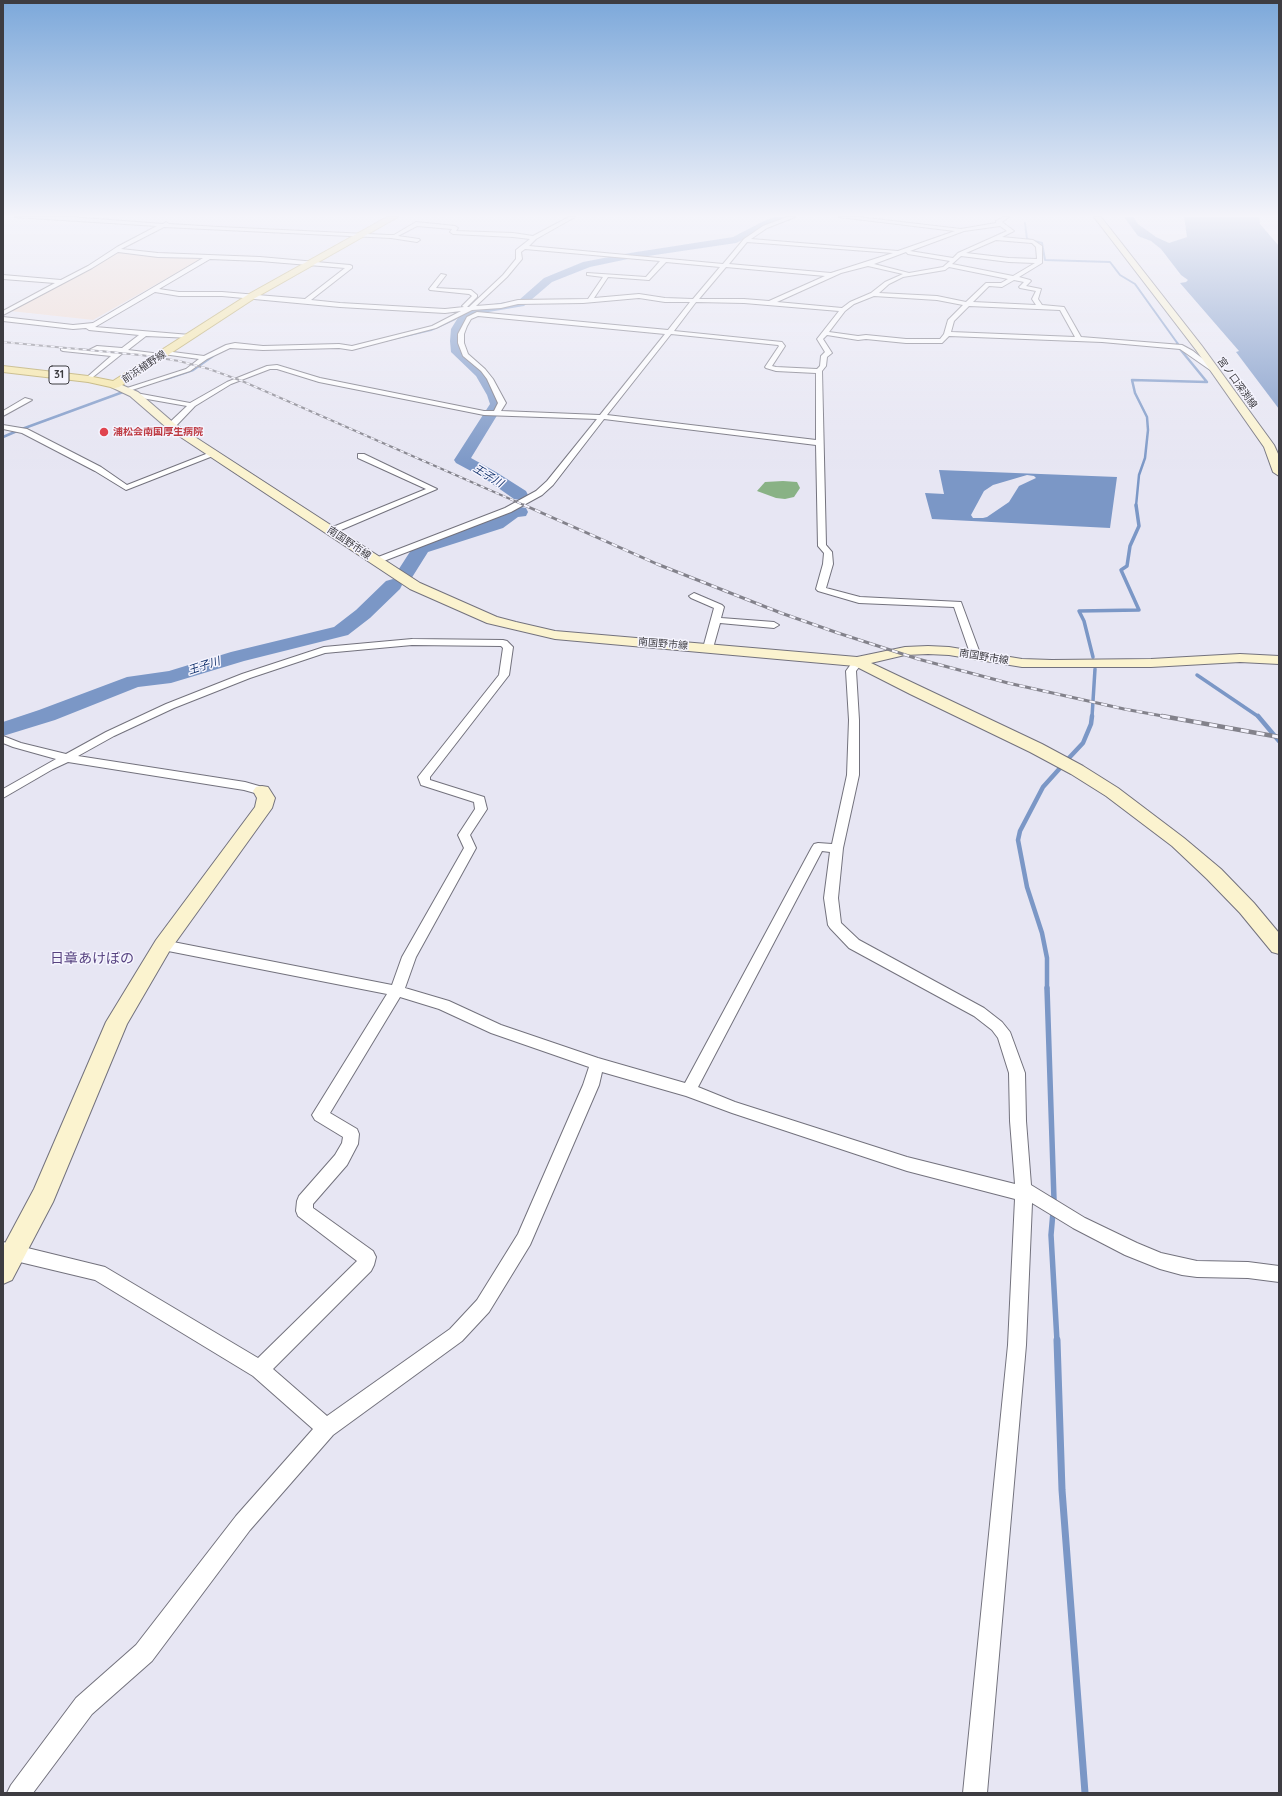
<!DOCTYPE html>
<html>
<head>
<meta charset="utf-8">
<style>
	body { margin:0 }
	#map { position:relative; width:1282px; height:1796px; overflow:hidden; background:#e7e6f3; font-family:Quicksand,sans-serif }
	canvas { display:block }
	.frame { position:absolute; inset:0; border:4px solid #3d3c41; pointer-events:none }
</style>
</head>
<body>
<div id="map">
<canvas width="1282" height="1796"></canvas>
<div class="frame"></div>
</div>
<script>
const context = document.querySelector('canvas').getContext('2d');
context.lineJoin = 'round';
function fill(path, color) {
  context.fillStyle = color;
  context.fill(path, 'evenodd');
}
function toPath(rows) {
  const path = new Path2D();
  for (const r of rows) {
    path.moveTo(r[0], r[1]);
    for (let i = 2; i < r.length; i += 2) path.lineTo(r[i], r[i + 1]);
  }
  return path;
}
function stroke(path, color, width, dash) {
  context.strokeStyle = color;
  context.lineWidth = width;
  context.lineCap = dash ? 'butt' : 'round';
  context.setLineDash(dash || []);
  context.stroke(path);
}
function drawText(font, color, halo, rows, align = 'center') {
  context.font = font + ' Quicksand,"Noto Sans JP",sans-serif';
  context.lineWidth = 3;
  context.setLineDash([]);
  context.textBaseline = 'middle';
  context.strokeStyle = halo;
  context.fillStyle = color;
  for (const [text, x, y, turn = 0] of rows) {
    context.save();
    context.translate(x, y);
    context.rotate((+turn || 0) * Math.PI / 180);
    context.textAlign = isNaN(turn) ? turn : align;
    if (halo) context.strokeText(text, 0, 0);
    context.fillText(text, 0, 0);
    context.restore();
  }
}
const education = toPath([
	[120,251,201,259,93,320,10,311]
]);
const forest = toPath([
	[783,481,797,482,800,488,794,497,785,499,776,498,757,491,765,482]
]);
const water = toPath([
	[1124,217,1133,217,1138,224,1156,237,1169,243,1187,237,1184,217,1259,217,1260,224,1279,246,1279,409,1236,352,1239,351,1180,283,1186,282,1188,280,1181,275,1161,249,1151,241,1138,236],
	[939,470,1117,477,1110,528,932,519,925,493,944,494],
	[1027,475,1034,476,1036,478,1019,486,1009,502,987,517,983,518,973,518,971,515,984,491,993,485]
]);
const streamFar5 = toPath([
	[1025,223,1027,239,1042,243,1045,260,1110,262,1120,275,1135,284,1178,344],
	[384,341,431,330,455,319,461,314,473,311]
]);
const streamFar4 = toPath([
	[166,379,193,370,213,356],
	[22,429,123,392],
	[3,437,17,431],
	[1136,506,1139,475,1145,458,1148,430,1147,417,1135,393,1132,380,1207,382,1180,349,1177,343]
]);
const streamFar3 = toPath([
	[1093,657,1084,621,1079,611,1139,610,1121,570,1127,566,1130,546,1139,526,1136,505],
	[1197,675,1259,717],
	[1092,717,1095,669]
]);
const streamFar2 = toPath([
	[1258,716,1279,741],
	[1068,759,1083,743,1091,724,1092,716],
	[1047,989,1047,958,1042,933,1027,887,1018,840,1020,831,1043,787,1061,767]
]);
const streamFar1 = toPath([
	[1047,988,1054,1200],
	[1053,1212,1051,1235,1057,1341]
]);
const stream = toPath([
	[1057,1340,1062,1490,1085,1793]
]);
const river = toPath([
	[775,217,791,217,736,243,628,259,590,267,552,282,524,306,477,314,468,321,463,329,462,341,464,351,487,371,501,395,504,404,471,458,496,472,526,491,528,495,526,499,520,500,514,499,484,478,456,463,454,460,490,404,487,395,476,376,451,352,450,341,451,329,459,316,469,308,519,300,544,278,583,262,630,253,733,237,762,222,775,217],
	[515,506,526,508,528,512,526,516,518,517,503,528,428,552,411,579,404,581,397,579,395,575,415,544,491,520,509,507,515,506],
	[393,579,400,581,402,585,400,589,370,618,348,635,244,661,171,683,138,687,55,720,3,736,3,722,39,710,127,677,169,671,231,652,334,627,356,610,386,581,393,579]
]);
const street = toPath([
	[15,217,70,217,163,224,166,222,169,224,219,227,388,235,394,235,416,222,455,226,458,228,456,231,513,233,533,236,569,217,575,217,536,239,529,246,723,264,744,239,763,226,787,217,795,217,767,228,751,239,898,251,955,231,839,217,858,217,961,229,996,223,996,221,1003,217,1009,217,1002,222,1014,231,1002,237,1033,240,1042,246,1042,263,1019,277,1030,280,1031,281,1026,286,1041,289,1038,299,1042,305,1064,307,1081,337,1182,345,1193,351,1218,371,1213,372,1180,349,1102,342,949,336,942,343,906,343,866,339,858,340,827,335,823,339,832,353,827,357,826,366,822,371,826,545,832,552,833,564,826,588,860,597,961,602,981,656,976,659,971,656,954,607,859,603,818,591,816,589,823,564,824,553,818,546,816,445,604,419,553,485,542,495,511,512,376,564,373,563,371,561,373,559,505,508,536,491,547,481,597,419,484,415,319,382,277,369,270,369,231,384,195,406,174,428,168,428,168,424,187,406,136,397,132,395,136,393,190,403,227,382,267,366,277,365,320,378,484,411,494,411,498,403,487,379,481,371,463,356,458,343,458,334,467,317,477,312,668,330,690,302,665,302,639,298,583,303,518,304,501,308,472,310,436,328,352,350,339,348,263,350,230,348,207,359,190,371,126,392,122,390,124,389,186,369,199,359,163,354,163,352,165,351,204,356,226,345,235,343,263,346,339,344,352,346,432,326,461,311,445,313,340,307,222,296,179,296,155,292,95,327,190,335,193,337,192,338,146,336,128,350,161,354,163,355,163,357,123,353,88,381,85,379,86,378,111,356,63,351,61,350,61,348,89,350,97,346,122,348,139,335,89,330,86,328,73,329,3,321,3,317,73,325,93,323,203,258,158,257,118,252,92,268,3,315,3,311,55,283,3,279,3,275,61,280,88,266,117,247,157,226,15,217],
	[417,226,452,229,450,232,453,234,513,237,530,239,516,250,516,259,503,275,469,307,467,307,477,297,477,295,471,290,436,288,446,275,441,274,429,289,430,290,469,294,472,296,462,306,464,307,445,309,340,303,311,300,352,268,352,266,350,265,260,257,158,253,121,249,164,227,391,238,417,242,420,240,419,239,398,236,417,226],
	[1000,226,1007,231,958,253,953,258,910,251,964,231,1000,226],
	[996,240,1032,243,1036,247,1037,259,1009,258,966,253,996,240],
	[747,242,893,253,831,273,729,264,747,242],
	[525,249,660,261,646,277,587,273,587,275,603,277,588,299,518,300,501,304,476,306,507,277,522,259,521,252,525,249],
	[906,252,908,254,950,261,943,267,909,273,874,264,906,252],
	[961,256,1009,262,1035,263,1013,276,952,264,961,256],
	[210,259,260,261,345,268,305,299,222,292,179,292,159,289,210,259],
	[666,262,720,267,693,299,665,298,639,294,594,298,608,277,649,280,666,262],
	[868,266,903,274,885,282,871,293,850,302,842,308,777,302,841,273,868,266],
	[726,267,825,276,769,301,744,299,699,299,726,267],
	[949,267,1008,279,1001,283,986,283,966,302,937,296,879,293,889,284,903,277,945,270,949,267],
	[1014,280,1024,282,1019,287,1020,288,1036,291,1032,299,1036,305,973,302,989,286,1002,287,1014,280],
	[874,296,937,300,963,305,948,320,944,334,940,339,906,339,866,335,858,336,829,332,845,311,854,304,874,296],
	[696,302,744,303,839,311,817,339,825,352,821,356,820,366,817,369,776,367,772,366,785,346,782,342,674,331,696,302],
	[969,306,1060,310,1075,337,951,332,954,321,969,306],
	[478,316,665,334,600,415,501,411,506,403,493,379,485,369,468,354,464,343,464,334,467,326,471,319,478,316],
	[671,334,778,345,779,346,765,367,766,368,776,371,816,373,816,440,607,415,671,334],
	[98,350,117,352,115,353,97,351,98,350],
	[25,398,32,400,3,416,3,411,25,398],
	[3,425,27,429,101,467,127,485,211,452,217,452,218,454,126,490,95,471,22,433,3,429,3,425],
	[358,454,364,454,437,489,334,533,328,533,327,531,328,529,426,489,358,458,358,454],
	[694,593,722,605,724,607,721,618,774,622,779,625,774,628,720,623,713,648,708,651,704,650,703,648,714,608,691,598,689,596,694,593],
	[412,639,503,640,507,641,513,647,509,675,430,777,430,780,484,797,487,809,470,835,476,848,416,957,405,988,449,1001,501,1025,598,1058,685,1083,812,847,814,844,818,843,832,844,847,775,849,720,846,671,854,660,862,660,863,662,856,671,859,720,859,775,843,848,838,898,841,923,859,940,984,1008,1002,1022,1010,1032,1025,1073,1026,1121,1031,1185,1085,1218,1137,1243,1161,1253,1197,1261,1248,1262,1279,1266,1279,1282,1248,1278,1197,1277,1182,1275,1160,1269,1125,1255,1073,1228,1032,1203,1026,1345,987,1793,963,1793,1008,1345,1015,1199,907,1171,732,1113,686,1096,602,1072,599,1085,530,1245,489,1312,462,1341,333,1435,250,1530,152,1661,92,1714,33,1793,7,1793,11,1785,76,1698,136,1645,236,1516,313,1429,253,1376,95,1280,3,1258,3,1242,105,1267,258,1358,357,1261,298,1216,296,1211,297,1201,299,1196,335,1155,342,1143,343,1137,315,1120,312,1115,387,994,163,950,158,949,156,945,158,941,163,940,392,985,402,957,464,848,458,835,475,809,474,802,421,785,418,777,499,675,503,648,501,646,412,645,325,653,250,678,174,708,114,736,78,756,245,782,266,788,268,791,266,794,262,795,244,790,68,762,53,769,3,798,3,789,56,759,13,747,3,743,3,736,21,743,66,754,106,732,166,704,242,674,324,647,412,639],
	[822,851,830,852,824,898,828,925,830,928,849,948,974,1016,992,1030,998,1038,1009,1073,1010,1121,1015,1184,907,1157,735,1102,698,1087,822,851],
	[400,997,439,1009,491,1033,589,1067,583,1085,518,1234,477,1300,450,1329,327,1416,273,1369,371,1271,374,1265,376,1257,373,1251,313,1208,313,1204,347,1165,358,1144,359,1134,357,1129,330,1113,400,997]
]);
const secondary = toPath([
	[1094,217,1101,217,1202,346,1274,445,1279,456,1279,476,1273,472,1264,447,1196,350,1094,217],
	[115,382,138,392,175,424,420,583,497,617,516,622,555,631,857,657,905,647,928,646,949,647,1022,659,1052,660,1151,659,1240,654,1279,656,1279,664,1240,662,1151,667,1022,667,949,655,928,654,905,655,871,663,1042,744,1083,766,1118,788,1184,838,1221,869,1254,903,1279,933,1279,954,1272,952,1240,913,1207,879,1172,846,1106,796,1071,774,1030,752,910,694,855,666,555,639,487,623,410,589,167,428,130,396,111,387,110,385,115,382],
	[262,786,268,787,275,798,272,808,170,950,127,1024,53,1202,12,1280,3,1284,3,1247,34,1189,106,1022,156,940,255,807,257,798,253,791,256,787,262,786]
]);
const primary = toPath([
	[387,217,398,217,255,298,119,387,115,388,88,382,3,372,3,366,88,376,113,381,249,294,387,217]
]);
const railFar2 = toPath([
	[3,342,141,355,179,361,209,369,242,381,526,506]
]);
const railFar1 = toPath([
	[524,505,657,564,781,613,838,633,918,659,1008,683,1124,709,1168,717]
]);
const rail = toPath([
	[1162,716,1279,737]
]);
const markers = [
	[104,432,5,"#e0444e"]
];
const farStreetnames = [
	["前浜植野線",144,367,-33],
	["宮ノ口深渕線",1237,383,54],
	["南国野市線",349,543,34],
	["南国野市線",663,644,5],
	["南国野市線",984,657,9]
];
const farHealthnames = [
	["浦松会南国厚生病院",113,432]
];
const shields = [
	[59,375,20]
];
const shieldNames = [
	["31",59,375]
];
const farWaternames = [
	["王子川",488,476,31],
	["王子川",204,666,-18]
];
const quarterNames = [
	["日章あけぼの",92,959]
];
fill(education, '#f0d9cd');
fill(forest, '#89b285');
fill(water, '#7b97c6');
stroke(streamFar5, '#7b97c6', 2);
stroke(streamFar4, '#7b97c6', 2.5);
stroke(streamFar3, '#7b97c6', 3.5);
stroke(streamFar2, '#7b97c6', 4.5);
stroke(streamFar1, '#7b97c6', 5.5);
stroke(stream, '#7b97c6', 7);
fill(river, '#7b97c6');
stroke(street, '#73727d', 2);
stroke(secondary, '#73727d', 2);
stroke(primary, '#b3a054', 2);
fill(street, '#fff');
fill(secondary, '#fbf3cf');
fill(primary, '#f7e69e');
stroke(railFar2, '#83828b', 2);
stroke(railFar1, '#83828b', 3);
stroke(rail, '#83828b', 4.5);
stroke(railFar2, '#f5f4fe', 1.5, [4]);
stroke(railFar1, '#f5f4fe', 2, [6]);
stroke(rail, '#f5f4fe', 3, [8]);
const sky = context.createLinearGradient(0, 0, 0, 469);
sky.addColorStop(0, '#7ca8da');
sky.addColorStop(0.46, '#f4f4fa');
sky.addColorStop(1, '#f4f4fa00');
context.fillStyle = sky;
context.fillRect(0, 0, 1282, 469);
for (const [x, y, r, color] of markers) {
  const dot = new Path2D();
  dot.arc(x, y, r, 0, 2 * Math.PI);
  context.fillStyle = color;
  context.fill(dot);
  stroke(dot, '#f5f4fe', 1.5);
}
drawText('10px', '#3d3c41', '#f5f4fe', farStreetnames);
drawText('bold 10px', '#be3a42', '#f5f4fe', farHealthnames, 'left');
for (const [x, y, w] of shields) {
  const box = new Path2D();
  box.roundRect(x - w / 2, y - 9, w, 18, 3);
  context.fillStyle = '#f5f4fe';
  context.fill(box);
  stroke(box, '#3d3c41', 1);
}
drawText('bold 11px', '#3d3c41', null, shieldNames);
drawText('italic 11px', '#12326c', '#f5f4fe', farWaternames);
drawText('14px', '#574380', '#f5f4fe', quarterNames);
</script>
</body>
</html>
